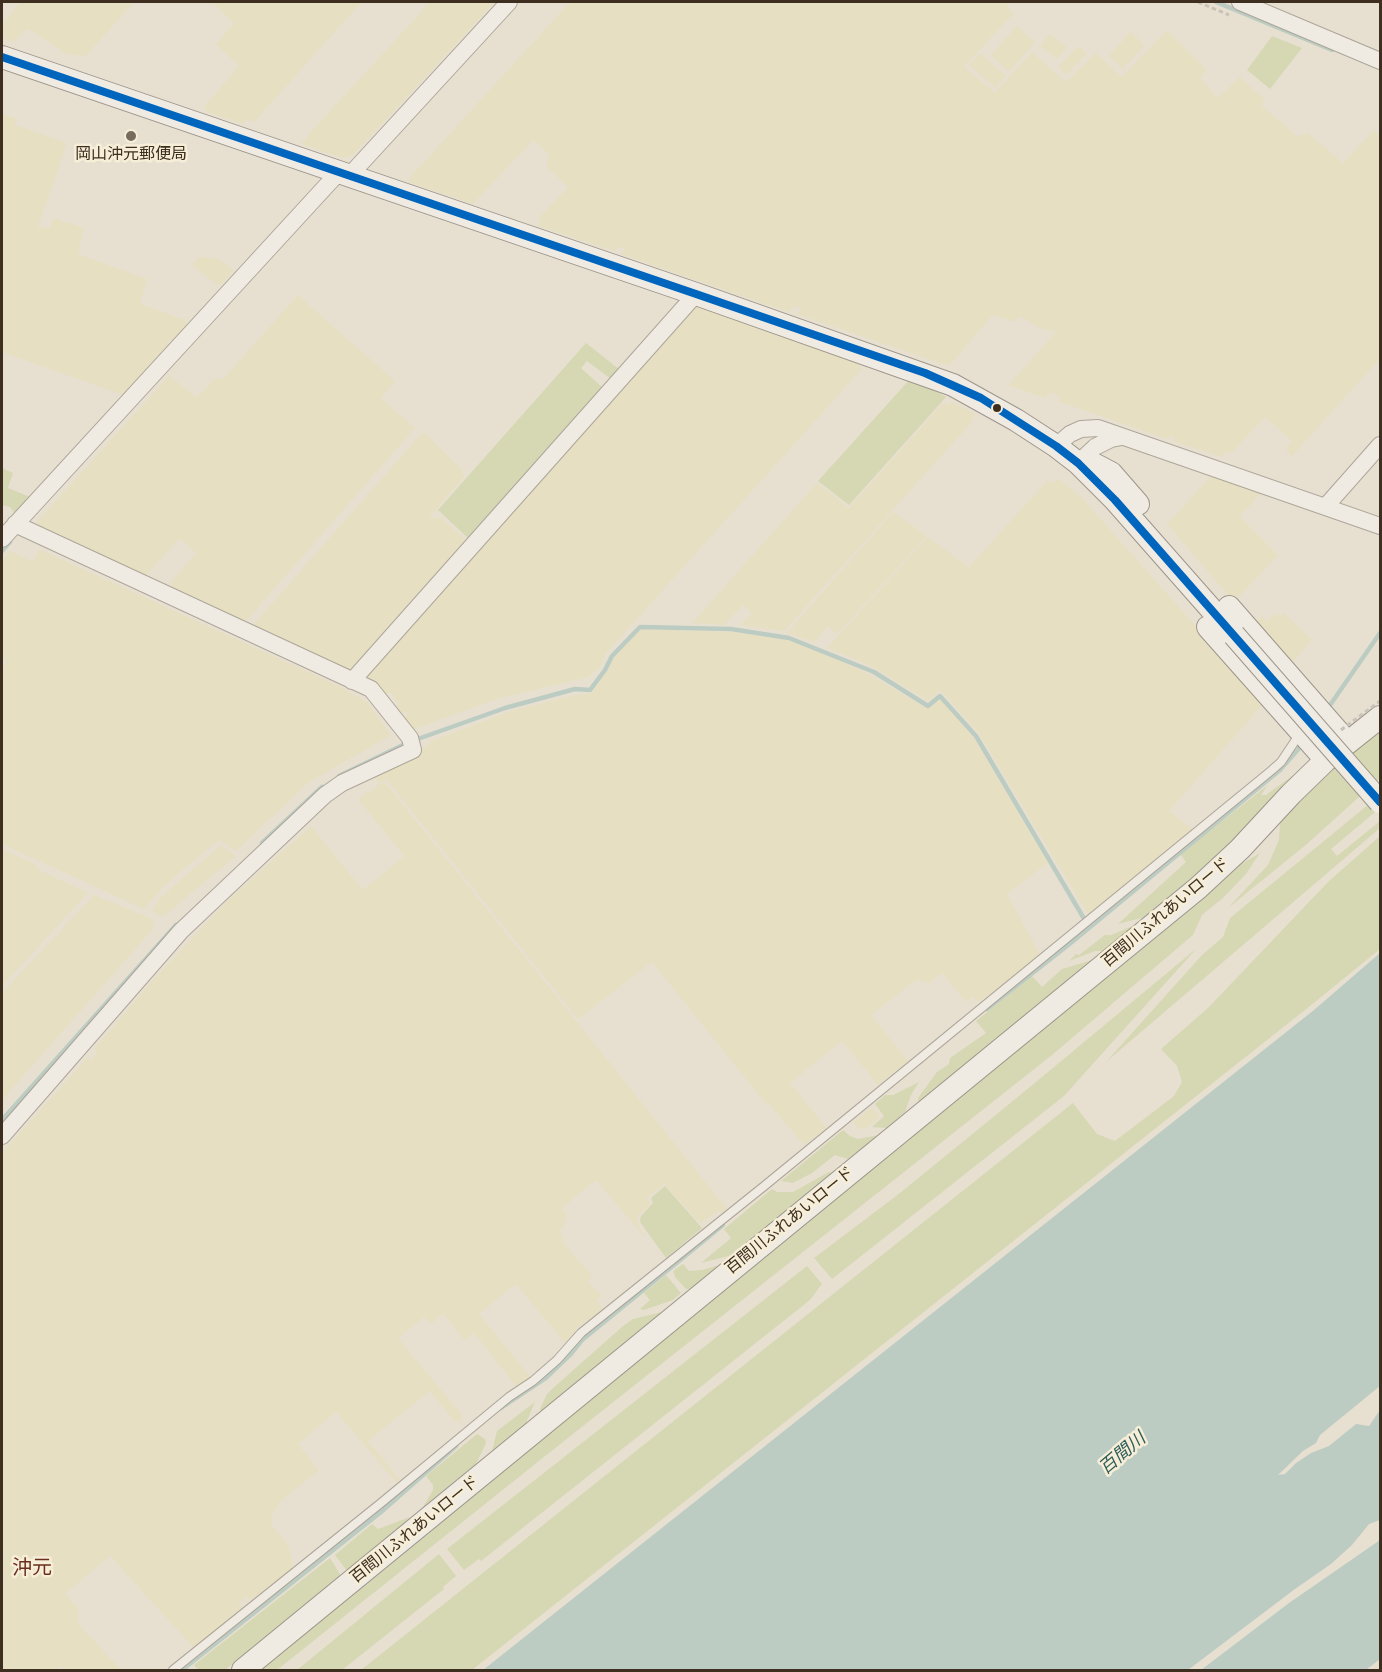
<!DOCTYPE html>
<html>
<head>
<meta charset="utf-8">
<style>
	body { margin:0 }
	#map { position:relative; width:1382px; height:1672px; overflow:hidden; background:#e7e0d1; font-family:"Source Serif 4",serif }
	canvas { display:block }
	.frame { position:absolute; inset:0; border:3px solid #3d2e20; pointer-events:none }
</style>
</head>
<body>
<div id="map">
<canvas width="1382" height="1672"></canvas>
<div class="frame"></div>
</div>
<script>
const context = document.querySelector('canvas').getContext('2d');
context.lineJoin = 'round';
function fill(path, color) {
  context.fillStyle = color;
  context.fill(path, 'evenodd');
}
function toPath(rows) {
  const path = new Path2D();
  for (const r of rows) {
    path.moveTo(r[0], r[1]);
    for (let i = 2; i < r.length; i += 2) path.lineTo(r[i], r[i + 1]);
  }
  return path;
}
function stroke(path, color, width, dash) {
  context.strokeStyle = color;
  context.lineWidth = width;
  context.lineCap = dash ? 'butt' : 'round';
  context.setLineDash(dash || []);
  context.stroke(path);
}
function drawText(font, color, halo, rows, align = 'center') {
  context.font = font + ' "Source Serif 4","Noto Sans JP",serif';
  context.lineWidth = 5;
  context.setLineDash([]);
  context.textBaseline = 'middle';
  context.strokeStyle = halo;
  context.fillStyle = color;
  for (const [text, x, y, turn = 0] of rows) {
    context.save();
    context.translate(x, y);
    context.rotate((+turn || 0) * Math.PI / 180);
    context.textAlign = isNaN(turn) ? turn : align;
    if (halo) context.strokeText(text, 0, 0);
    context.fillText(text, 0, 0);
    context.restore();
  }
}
const farmland = toPath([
	[20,2,134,2,86,56,66,54,27,28,13,42,2,38,2,24],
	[212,2,362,2,254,122,246,120,243,124,207,112,204,107,239,66,216,44,234,23],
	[430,2,495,2,352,156,342,158,301,144,309,134],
	[570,2,1010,2,1006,6,1014,13,964,67,995,93,1032,52,1066,82,1096,53,1122,77,1167,30,1206,69,1201,79,1218,98,1240,77,1264,99,1262,106,1297,136,1308,133,1343,163,1374,130,1380,136,1380,359,1292,456,1286,450,1292,441,1265,417,1231,453,1227,451,1222,457,1173,441,1175,438,1171,436,1167,439,1057,401,1061,397,1051,392,1045,398,1008,385,1056,332,1040,328,1020,316,1015,322,993,315,949,366,797,314,802,309,795,306,788,312,621,254,624,249,619,246,615,251,537,226,541,222,538,219,568,187,549,169,546,164,550,156,533,140,473,204,408,182,411,176],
	[1017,26,1035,42,1009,72,991,55],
	[1130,32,1145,45,1123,69,1109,56],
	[1050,34,1067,47,1057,59,1040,46],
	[1079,46,1087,54,1066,75,1058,66],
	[980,53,1006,76,995,88,969,65],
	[2,114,17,119,15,125,67,143,38,227,50,228,53,218,84,228,78,254,147,279,140,304,185,320,188,325,173,341,167,341,168,347,123,395,2,352],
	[204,257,219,259,234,271,219,286,192,266,197,258],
	[298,295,395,381,381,398,415,428,245,622,207,605,207,602,201,599,199,601,170,588,172,580,196,553,180,538,145,577,35,524,169,376,197,397,215,378,223,379],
	[697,306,860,360,859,364,862,369,607,652,598,670,593,672,589,677,497,699,412,730,404,719,408,714,406,711,399,713,395,708,399,704,390,692,385,696,365,678,366,674],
	[944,402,948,405,953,402,975,414,972,422,784,631,740,625,752,613,743,605,724,625,692,623,817,483,849,508],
	[425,433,461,469,464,476,429,518,441,518,466,540,464,547,352,669,345,668,253,625,421,434],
	[1211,476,1261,493,1240,517,1278,555,1234,602,1167,524],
	[1059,479,1082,498,1264,703,1169,811,1194,830,1096,910,1088,914,978,732,940,690,929,701,871,666,827,648,928,537,969,567,1047,481,1051,483],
	[893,512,927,536,837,634,828,626,814,642,787,633],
	[39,549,345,689,368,703,391,735,308,783,236,851,219,840,166,884,144,909,2,844,2,669,7,660,2,657,2,561,10,551,33,562],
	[1275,613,1279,617,1284,613,1312,640,1290,665,1254,624,1262,616,1267,621],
	[641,629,733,632,788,640,823,653,867,673,928,709,940,698,974,738,1048,863,1007,894,1041,956,980,1002,972,997,966,1002,942,973,930,983,916,980,871,1015,908,1061,878,1085,842,1041,810,1067,806,1068,803,1073,790,1083,827,1128,804,1145,769,1104,766,1104,652,962,578,1019,386,779,378,783,375,778,416,756,419,750,427,746,431,741,511,711,566,697,591,693,607,672,614,657],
	[384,781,727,1209,722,1214,718,1211,700,1223,664,1184,647,1198,651,1204,638,1216,638,1223,646,1239,596,1180,562,1208,568,1216,564,1221,566,1224,560,1231,565,1245,591,1274,589,1283,602,1296,597,1300,604,1311,590,1322,587,1320,577,1328,576,1334,565,1343,516,1284,479,1314,532,1379,517,1387,474,1333,465,1341,443,1313,431,1324,424,1317,398,1338,462,1415,462,1420,455,1422,430,1391,368,1441,400,1480,396,1482,336,1412,298,1444,319,1470,282,1500,273,1513,271,1524,288,1545,292,1559,292,1569,251,1600,247,1596,238,1602,242,1608,194,1648,110,1556,65,1594,78,1608,78,1623,121,1670,64,1670,60,1666,53,1670,2,1670,2,1153,87,1058,91,1060,97,1054,95,1048,152,981,226,902,311,826,363,890,404,856,358,799],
	[221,845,236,856,164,916,157,915,152,910,161,897],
	[2,849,35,864,39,870,88,893,2,986],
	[94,895,150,918,155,922,153,929,2,1100,2,993],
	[873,1108,880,1116,865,1129,859,1129,853,1122,870,1109]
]);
const green = toPath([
	[1272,36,1302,48,1270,89,1247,70],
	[586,343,620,370,611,379,587,361,581,368,603,388,470,540,438,510],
	[911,378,946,397,849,505,818,481],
	[2,468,13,473,8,488,33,498,17,516,10,507,2,505],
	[1380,728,1380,778,1307,844,1228,908,1268,865,1279,840,1280,822,1304,795,1331,769],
	[1296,773,1215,863,1149,916,1118,924,1186,862,1180,854,1268,785,1261,795,1266,795],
	[1380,795,1380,808,1331,849,1337,856,1380,821,1380,828,1106,1062,1202,955,1223,937,1230,918],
	[1380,836,1380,949,1315,1002,472,1670,361,1670,1073,1103,1097,1134,1115,1141,1174,1096,1182,1082,1177,1066,1161,1049,1209,1007,1328,882],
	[1260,853,1246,874,1223,898,1202,915,1193,935,1052,1055,559,1445,277,1670,257,1670,1231,870],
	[1140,923,1103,951,1095,951,1069,961,1076,954,1079,955,1105,935,1111,935],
	[1197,948,1064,1096,832,1279,814,1258,900,1193,1030,1087],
	[1092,960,1095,962,918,1102,918,1098,937,1072,949,1064,950,1058,986,1033,976,1021,1032,976,1042,987,1062,969],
	[919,1082,911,1095,905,1112,887,1128,872,1127,884,1116,875,1104,885,1095,893,1095],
	[843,1130,850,1136,858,1139,879,1135,848,1159,835,1155,812,1173,793,1183,781,1181],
	[829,1172,834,1173,732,1255,701,1263,731,1238,724,1229,772,1189,777,1192,793,1192],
	[665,1186,702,1228,666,1258,640,1222,641,1216,653,1203,651,1198],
	[683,1264,689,1271,702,1270,720,1265,692,1289,686,1289,675,1277,673,1271],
	[807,1266,822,1284,810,1300,481,1561,479,1559,464,1570,447,1549],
	[666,1275,681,1293,673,1300,644,1310,640,1309,650,1300,644,1293],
	[666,1311,542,1412,540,1409,547,1394,552,1389,623,1326,633,1319],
	[535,1402,526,1423,492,1451,497,1431],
	[477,1434,485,1439,486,1443,476,1464,421,1510,433,1490,433,1485,426,1476],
	[410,1517,403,1525,347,1571,335,1555,372,1524,378,1529],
	[439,1554,456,1576,443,1587,444,1589,342,1670,297,1670],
	[330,1558,341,1576,225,1670,198,1670,194,1665]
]);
const water = toPath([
	[1380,953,1380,1386,1320,1435,1316,1443,1303,1451,1278,1475,1285,1474,1296,1463,1311,1453,1329,1446,1356,1424,1369,1426,1380,1410,1380,1520,1369,1524,1352,1545,1331,1564,1295,1589,1188,1670,483,1670,1314,1010],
	[1380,1540,1380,1659,1366,1670,1201,1670,1289,1603]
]);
const stream = toPath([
	[1216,2,1332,50],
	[2,551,10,542],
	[1328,708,1380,633],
	[415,740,505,708,575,689,590,690,605,670,612,656,640,627,731,629,789,638,874,672,928,706,940,696,976,736,1086,922],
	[339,776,407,743],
	[262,843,322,787],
	[987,1009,1072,942,1280,770,1302,745],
	[2,1120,176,925],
	[501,1408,546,1378,570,1355,582,1340,723,1225],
	[182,1670,381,1512,456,1446]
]);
const path = toPath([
	[1198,2,1229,15]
]);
const lane = toPath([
	[173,1670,381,1503,509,1397,533,1381,557,1360,581,1333,763,1187,1272,770,1281,762,1301,732]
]);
const street = toPath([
	[1240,2,1380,61],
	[350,175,509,2],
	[1056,446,1070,434,1081,429,1098,428,1380,526],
	[1078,463,1095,447,1111,439,1122,437],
	[1326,506,1380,445],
	[2,539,339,172],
	[352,681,696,294],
	[2,1136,181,931,325,795,342,783,413,750,410,738,371,689,15,524]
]);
const secondary = toPath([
	[2,57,696,294,953,385,1016,420,1056,446,1078,463,1115,500,1234,635],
	[1082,463,1092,463,1111,473,1138,504],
	[1229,607,1347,742],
	[1208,627,1326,760],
	[243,1670,1198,888,1240,849,1291,794,1326,760,1380,717]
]);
const pathBridge = toPath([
	[1341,730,1380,701]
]);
const secondaryBridge = toPath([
	[1234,635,1380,802]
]);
const bus1 = toPath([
	[2,57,696,294,925,373,981,398,1056,446,1078,463,1115,500,1380,802]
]);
const markers = [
	[131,136,6,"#786c5e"],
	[997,408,5,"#3d2e20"]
];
const poiNames = [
	["岡山沖元郵便局",131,155]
];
const streetNames = [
	["百間川ふれあいロード",1166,913,-40],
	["百間川ふれあいロード",790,1221,-39],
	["百間川ふれあいロード",415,1530,-39]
];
const waterNames = [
	["百間川",1123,1454,-40]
];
const quarterNames = [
	["沖元",32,1569]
];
fill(farmland, '#e6dfc2');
fill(green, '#d6d7b3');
fill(water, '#bcccc2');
stroke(stream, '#bcccc2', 4.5);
stroke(lane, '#ada599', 10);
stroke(street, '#ada599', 18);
stroke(secondary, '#9c958a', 24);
stroke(path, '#c8c2b9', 3, [4.5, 3]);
stroke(lane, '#efebe3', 8);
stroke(street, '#efebe3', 16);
stroke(secondary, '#efebe3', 22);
stroke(secondaryBridge, '#9c958a', 24, []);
stroke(pathBridge, '#c8c2b9', 3, [4.5, 3]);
stroke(secondaryBridge, '#efebe3', 22);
stroke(bus1, '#0065bd', 8);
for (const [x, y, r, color] of markers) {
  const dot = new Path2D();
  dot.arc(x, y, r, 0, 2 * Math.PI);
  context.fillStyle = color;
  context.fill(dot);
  stroke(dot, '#f7eed8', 2);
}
drawText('16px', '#3d2e20', '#f7eed8', poiNames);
drawText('16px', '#3d2e20', '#f7eed8', streetNames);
drawText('italic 18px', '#2f5d5a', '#f7eed8', waterNames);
drawText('20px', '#6b2e1e', '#f7eed8', quarterNames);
</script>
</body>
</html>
